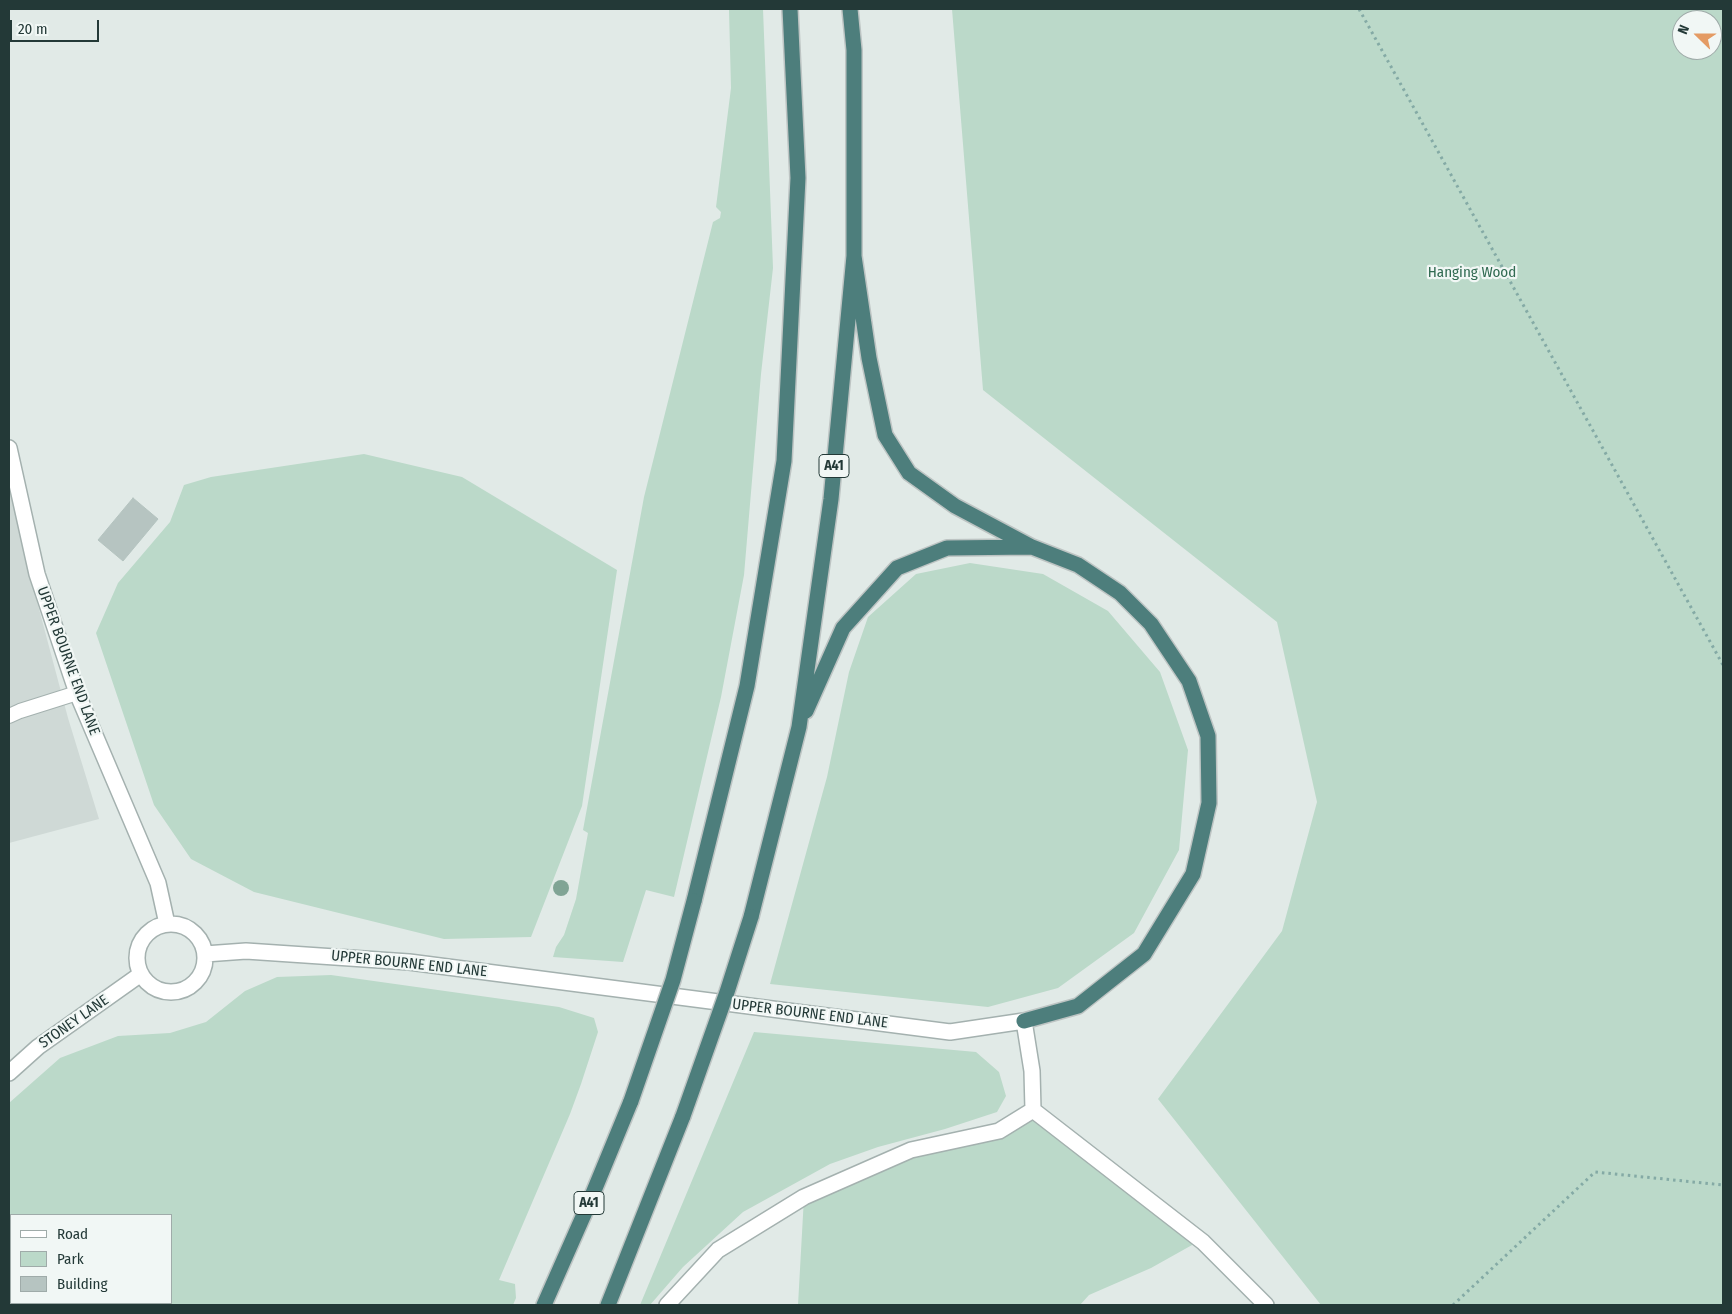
<!DOCTYPE html>
<html>
<head>
<meta charset="utf-8">
<style>
	body { margin:0 }
	#map { position:relative; width:1732px; height:1314px; overflow:hidden; background:#e1eae7; font-family:"Fira Sans Condensed",sans-serif }
	canvas { display:block }
	.frame { position:absolute; inset:0; border:10px solid #233937; pointer-events:none }
	.legend { position:absolute; left:10px; top:1214px; width:162px; height:90px; box-sizing:border-box; background:#f1f7f5; border:1px solid #9faba9; margin:0; padding:6px 9px; list-style:none; font-size:15px; color:#233937 }
	.legend li { display:flex; align-items:center; gap:10px; height:25px }
	.legend b { width:25px; border:1px solid #9faba9 }
	.north { position:absolute; left:1672px; top:10px; width:50px; height:50px; box-sizing:border-box; background:#f1f7f5; border:1px solid #9faba9; border-radius:50%; rotate:292deg; font-size:14px; font-weight:700; line-height:20px; text-align:center; color:#233937 }
	.north::after { content:''; display:block; margin:auto; width:18px; height:22px; background:#e49b64; clip-path:polygon(50% 0,100% 100%,50% 72%,0 100%) }
	.scale { position:absolute; left:10px; top:20px; width:89px; height:22px; box-sizing:border-box; border:2px solid #233937; border-top:0; padding-left:6px; font-size:15px; line-height:18px; white-space:nowrap; color:#233937; -webkit-text-stroke:4px #f1f7f5; paint-order:stroke }
</style>
</head>
<body>
<div id="map">
<canvas width="1732" height="1314"></canvas>
<div class="frame"></div>
<ul class="legend">
<li><b style="height:6px;background:#fff"></b>Road</li>
<li><b style="height:14px;background:#bbd9c9"></b>Park</li>
<li><b style="height:14px;background:#b6c4c1"></b>Building</li>
</ul>
<div class="north">N</div>
<div class="scale">20 m</div>
</div>
<script>
const context = document.querySelector('canvas').getContext('2d');
context.lineJoin = 'round';
function fill(path, color) {
  context.fillStyle = color;
  context.fill(path, 'evenodd');
}
function toPath(rows) {
  const path = new Path2D();
  for (const r of rows) {
    if (r.length === 3) {
      path.moveTo(r[0] + r[2], r[1]);
      path.arc(r[0], r[1], r[2], 0, 2 * Math.PI);
      continue;
    }
    path.moveTo(r[0], r[1]);
    for (let i = 2; i < r.length; i += 2) path.lineTo(r[i], r[i + 1]);
  }
  return path;
}
function stroke(path, color, width, dash) {
  context.strokeStyle = color;
  context.lineWidth = width;
  context.lineCap = dash ? 'butt' : 'round';
  context.setLineDash(dash || []);
  context.stroke(path);
}
function drawText(font, color, halo, rows, align = 'center') {
  context.font = font + ' "Fira Sans Condensed",sans-serif';
  context.lineWidth = 4.5;
  context.setLineDash([]);
  context.textBaseline = 'middle';
  context.strokeStyle = halo;
  context.fillStyle = color;
  for (const [text, x, y, turn = 0] of rows) {
    context.save();
    context.translate(x, y);
    context.rotate((+turn || 0) * Math.PI / 180);
    context.textAlign = isNaN(turn) ? turn : align;
    if (halo) context.strokeText(text, 0, 0);
    context.fillText(text, 0, 0);
    context.restore();
  }
}
const built = toPath([
	[9,456,26,560,68,718,99,819,9,843]
]);
const green = toPath([
	[737,9,763,9,773,268,761,374,744,575,721,697,674,897,646,890,623,962,553,957,556,947,564,935,576,899,588,833,583,830,644,497,713,222,720,218,721,212,716,207,731,88,729,10],
	[952,9,1723,9,1723,1305,1321,1305,1158,1099,1282,931,1317,802,1277,622,983,390],
	[1682,20,1712,20,1712,50,1682,50],
	[364,454,462,477,617,570,582,806,531,937,444,939,254,892,191,859,154,805,96,633,118,583,170,522,184,485,211,477],
	[970,563,1043,574,1108,611,1160,672,1188,750,1179,850,1134,933,1058,988,988,1007,770,984,827,777,849,672,868,617,916,574],
	[331,975,559,1007,594,1018,598,1032,581,1084,570,1114,499,1280,515,1284,516,1298,513,1305,9,1305,9,1103,60,1058,118,1036,170,1033,206,1022,245,991,277,977],
	[11,1215,171,1215,171,1303,11,1303],
	[754,1032,976,1052,999,1072,1006,1096,997,1112,945,1129,878,1147,830,1164,743,1212,683,1267,650,1305,640,1305],
	[1033,1110,1201,1240,1151,1268,1089,1295,1080,1305,798,1305,804,1197,911,1150,999,1131]
]);
const building = toPath([
	[133,498,158,519,123,561,98,540,133,498]
]);
const path = toPath([
	[1359,9,1723,665],
	[1453,1305,1595,1172,1723,1185]
]);
const service = toPath([
	[9,716,20,711,77,693]
]);
const minor = toPath([
	[9,448,37,574,77,693,158,883,167,924],
	[171,958,34],
	[205,954,246,951,409,962,950,1032,1024,1021,1032,1071,1033,1110,1203,1242,1266,1305],
	[9,1073,38,1047,141,974],
	[667,1305,718,1250,804,1197,911,1150,999,1131,1033,1110]
]);
const trunk = toPath([
	[854,256,869,358,885,435,909,473,955,506,1032,547,1078,565,1120,593,1151,624,1189,681,1208,736,1209,803,1193,874,1144,954,1078,1006,1024,1021],
	[806,711,843,628,897,568,947,548,1031,547],
	[694,901,747,686,784,461,798,178,790,9],
	[751,917,799,727,831,499,854,256,854,50,850,9],
	[544,1305,589,1203,631,1101],
	[608,1305,683,1116]
]);
const trunkBridge = toPath([
	[631,1101,673,980,694,901],
	[683,1116,727,992,751,917]
]);
const trees = [
	[561,888]
];
const shields = [
	[834,466,30],
	[589,1203,30]
];
const shieldNames = [
	["A41",834,466],
	["A41",589,1203]
];
const parkNames = [
	["Hanging Wood",1472,273]
];
const streetNames = [
	["UPPER BOURNE END LANE",68,661,70],
	["UPPER BOURNE END LANE",409,964,6],
	["UPPER BOURNE END LANE",810,1014,7],
	["STONEY LANE",74,1022,-35]
];
fill(built, '#cfd9d6');
fill(green, '#bbd9c9');
fill(building, '#b6c4c1');
stroke(building, '#b4c3bf', 1);
stroke(service, '#a4b1af', 16);
stroke(minor, '#a4b1af', 18);
stroke(trunk, '#bdc4c3', 18);
stroke(path, '#84aaa5', 3, [2.5, 4]);
stroke(service, '#fff', 14);
stroke(minor, '#fff', 15);
stroke(trunk, '#4d7e7c', 15);
stroke(trunkBridge, '#bdc4c3', 18, []);
stroke(trunkBridge, '#4d7e7c', 15);
context.fillStyle = '#80a495';
for (const [x, y] of trees) {
  context.beginPath();
  context.arc(x, y, 8, 0, 2 * Math.PI);
  context.fill();
}
for (const [x, y, w] of shields) {
  const box = new Path2D();
  box.roundRect(x - w / 2, y - 11.5, w, 23, 4);
  context.fillStyle = '#f1f7f5';
  context.fill(box);
  stroke(box, '#233937', 1);
}
drawText('bold 14px', '#233937', null, shieldNames);
drawText('15px', '#316b52', '#f1f7f5', parkNames);
drawText('15px', '#233937', '#f1f7f5', streetNames);
</script>
</body>
</html>
